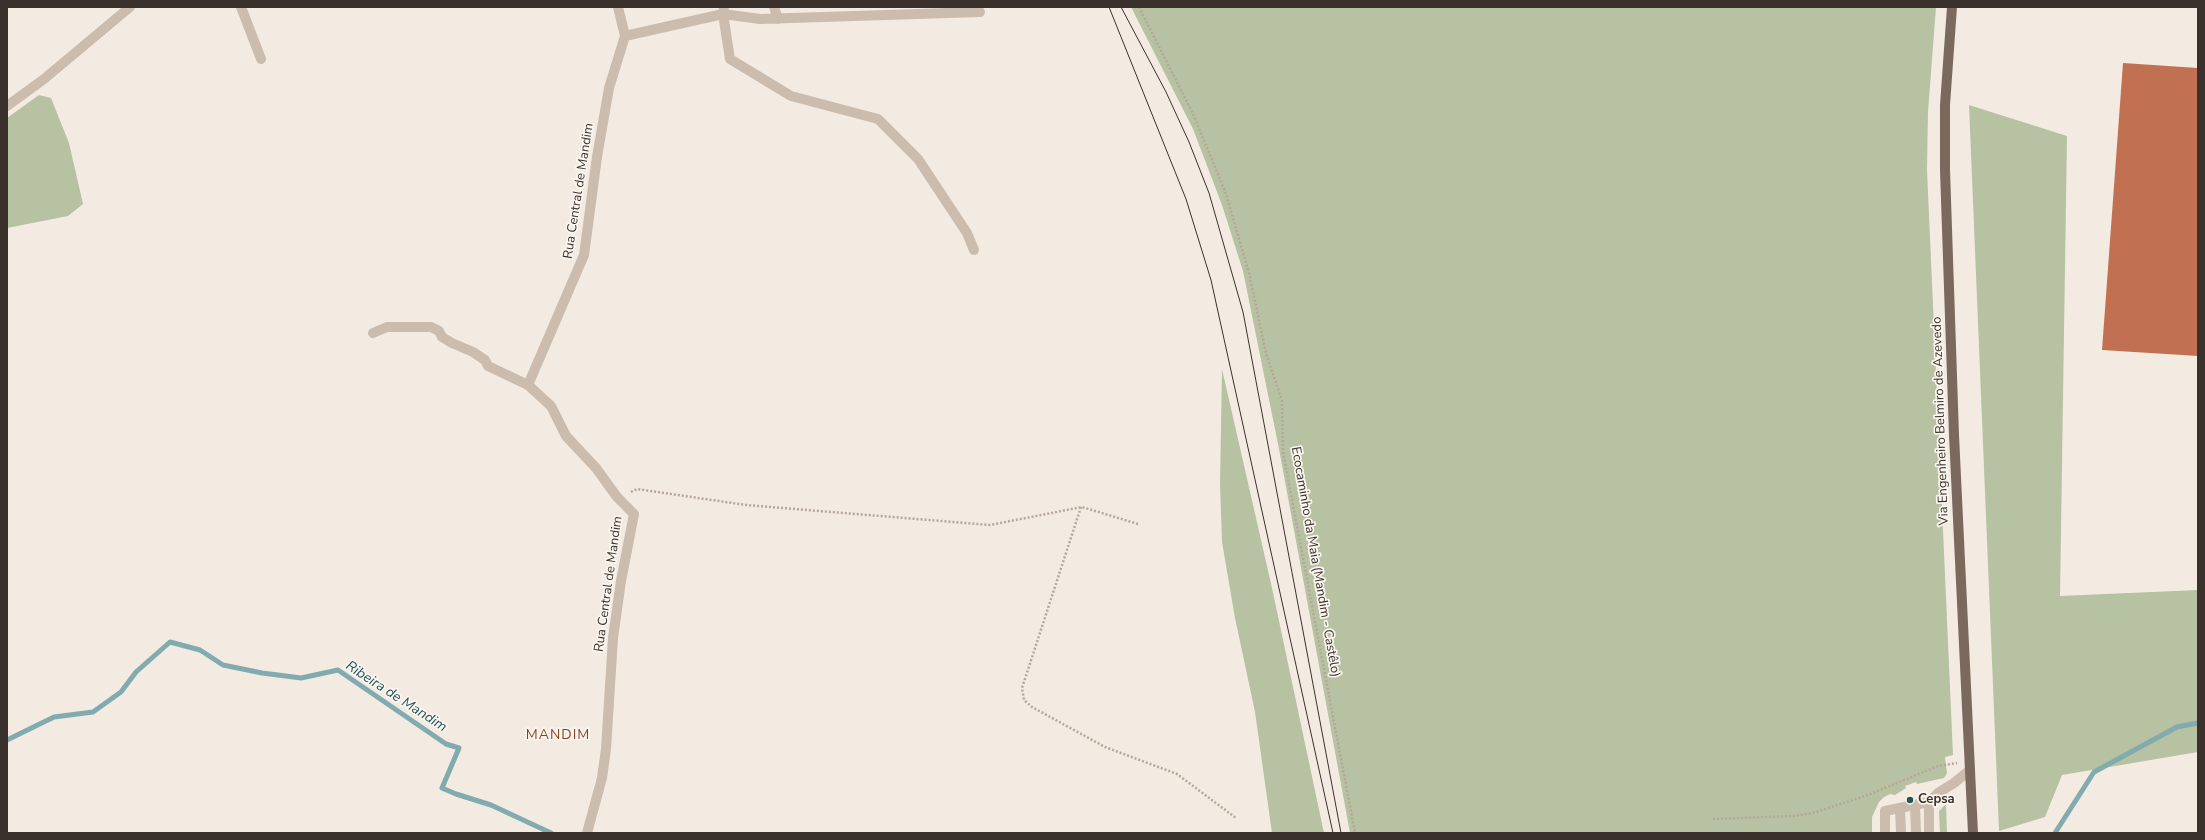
<!DOCTYPE html>
<html>
<head>
<meta charset="utf-8">
<style>
	body { margin:0 }
	#map { position:relative; width:2205px; height:840px; overflow:hidden; background:#f3ebe2; font-family:"Nunito Sans",sans-serif }
	canvas { display:block }
	.frame { position:absolute; inset:0; border:8px solid #3a312c; pointer-events:none }
</style>
</head>
<body>
<div id="map">
<canvas width="2205" height="840"></canvas>
<div class="frame"></div>
</div>
<script>
const context = document.querySelector('canvas').getContext('2d');
context.lineJoin = 'round';
function fill(path, color) {
  context.fillStyle = color;
  context.fill(path, 'evenodd');
}
function toPath(rows) {
  const path = new Path2D();
  for (const r of rows) {
    path.moveTo(r[0], r[1]);
    for (let i = 2; i < r.length; i += 2) path.lineTo(r[i], r[i + 1]);
  }
  return path;
}
function stroke(path, color, width, dash) {
  context.strokeStyle = color;
  context.lineWidth = width;
  context.lineCap = dash ? 'butt' : 'round';
  context.setLineDash(dash || []);
  context.stroke(path);
}
function drawText(font, color, halo, rows, align = 'center') {
  context.font = font + ' "Nunito Sans",sans-serif';
  context.lineWidth = 3.5;
  context.setLineDash([]);
  context.textBaseline = 'middle';
  context.strokeStyle = halo;
  context.fillStyle = color;
  for (const [text, x, y, turn = 0] of rows) {
    context.save();
    context.translate(x, y);
    context.rotate((+turn || 0) * Math.PI / 180);
    context.textAlign = isNaN(turn) ? turn : align;
    if (halo) context.strokeText(text, 0, 0);
    context.fillText(text, 0, 0);
    context.restore();
  }
}
const green = toPath([
	[1131,7,1936,7,1928,112,1927,170,1953,755,1945,757,1947,773,1944,778,1917,784,1916,782,1905,786,1906,788,1895,795,1890,794,1884,797,1879,802,1872,817,1872,833,1350,833,1279,449,1243,271,1222,205,1193,129],
	[39,95,51,98,69,143,83,204,68,216,7,228,7,118],
	[1969,105,2067,136,2060,596,2198,590,2198,752,2062,775,2045,817,1999,831],
	[1222,369,1272,588,1324,833,1272,833,1255,712,1235,618,1222,542,1220,484],
	[1946,804,1947,833,1940,833,1939,811]
]);
const stream = toPath([
	[7,740,54,717,93,712,121,692,136,672,170,642,200,650,223,665,262,673,301,678,338,670,446,744,459,748,442,788,456,794,491,805,551,833],
	[2055,833,2094,772,2177,727,2198,723]
]);
const building = toPath([
	[2123,63,2198,68,2198,356,2102,350]
]);
const path = toPath([
	[1139,7,1194,116,1226,194,1249,273,1266,353,1282,401,1283,452,1355,833],
	[631,492,637,489,746,505,990,525,1082,507,1138,524],
	[1081,507,1022,688,1024,700,1032,707,1105,747,1177,774,1236,818],
	[1713,819,1794,816,1813,813,1868,795,1938,766,1957,763]
]);
const minor = toPath([
	[241,7,261,59],
	[724,7,723,14,730,59,791,96,878,119,918,159,967,233,974,250],
	[774,7,778,19],
	[625,36,723,14,760,19,980,12],
	[7,106,44,79,130,7],
	[373,333,387,327,431,327,439,331,442,337,452,343,473,352,485,360,488,366,528,385],
	[1929,802,1929,833],
	[1915,805,1916,833],
	[1900,808,1901,833],
	[587,833,602,778,606,749,613,638,621,581,634,514,617,497,596,468,566,436,551,406,528,385,584,255,597,157,609,88,625,36,618,7],
	[1885,833,1885,811,1929,802,1938,793,1954,783,1970,770]
]);
const major = toPath([
	[1952,7,1945,105,1945,170,1954,435,1973,833]
]);
const tram = toPath([
	[1109,7,1186,199,1211,280,1333,833],
	[1121,7,1166,92,1189,142,1209,193,1243,312,1341,833]
]);
const markers = [
	[1910,800,4,"#22545a"]
];
const streetNames = [
	["Rua Central de Mandim",579,191,-81],
	["Via Engenheiro Belmiro de Azevedo",1941,421,-92],
	["Ecocaminho da Maia (Mandim - Castêlo)",1315,562,80],
	["Rua Central de Mandim",609,584,-82]
];
const poiNames = [
	["Cepsa",1918,800]
];
const waterNames = [
	["Ribeira de Mandim",396,697,33]
];
const neighbourhoodNames = [
	["MANDIM",558,736]
];
fill(green, '#b6c2a2');
stroke(stream, '#81abaf', 5);
fill(building, '#c17151');
stroke(path, '#b7a698', 2.5, [2, 2]);
stroke(minor, '#cbbcad', 10);
stroke(major, '#7b695e', 10);
stroke(tram, '#3a312c', 1);
for (const [x, y, r, color] of markers) {
  const dot = new Path2D();
  dot.arc(x, y, r, 0, 2 * Math.PI);
  context.fillStyle = color;
  context.fill(dot);
  stroke(dot, '#faf5ee', 1.5);
}
drawText('13px', '#3a312c', '#faf5ee', streetNames);
drawText('bold 13px', '#3a312c', '#faf5ee', poiNames, 'left');
drawText('italic 14px', '#22545a', '#faf5ee', waterNames);
context.letterSpacing = '1px';
drawText('14px', '#864227', '#faf5ee', neighbourhoodNames);
context.letterSpacing = '0px';
</script>
</body>
</html>
